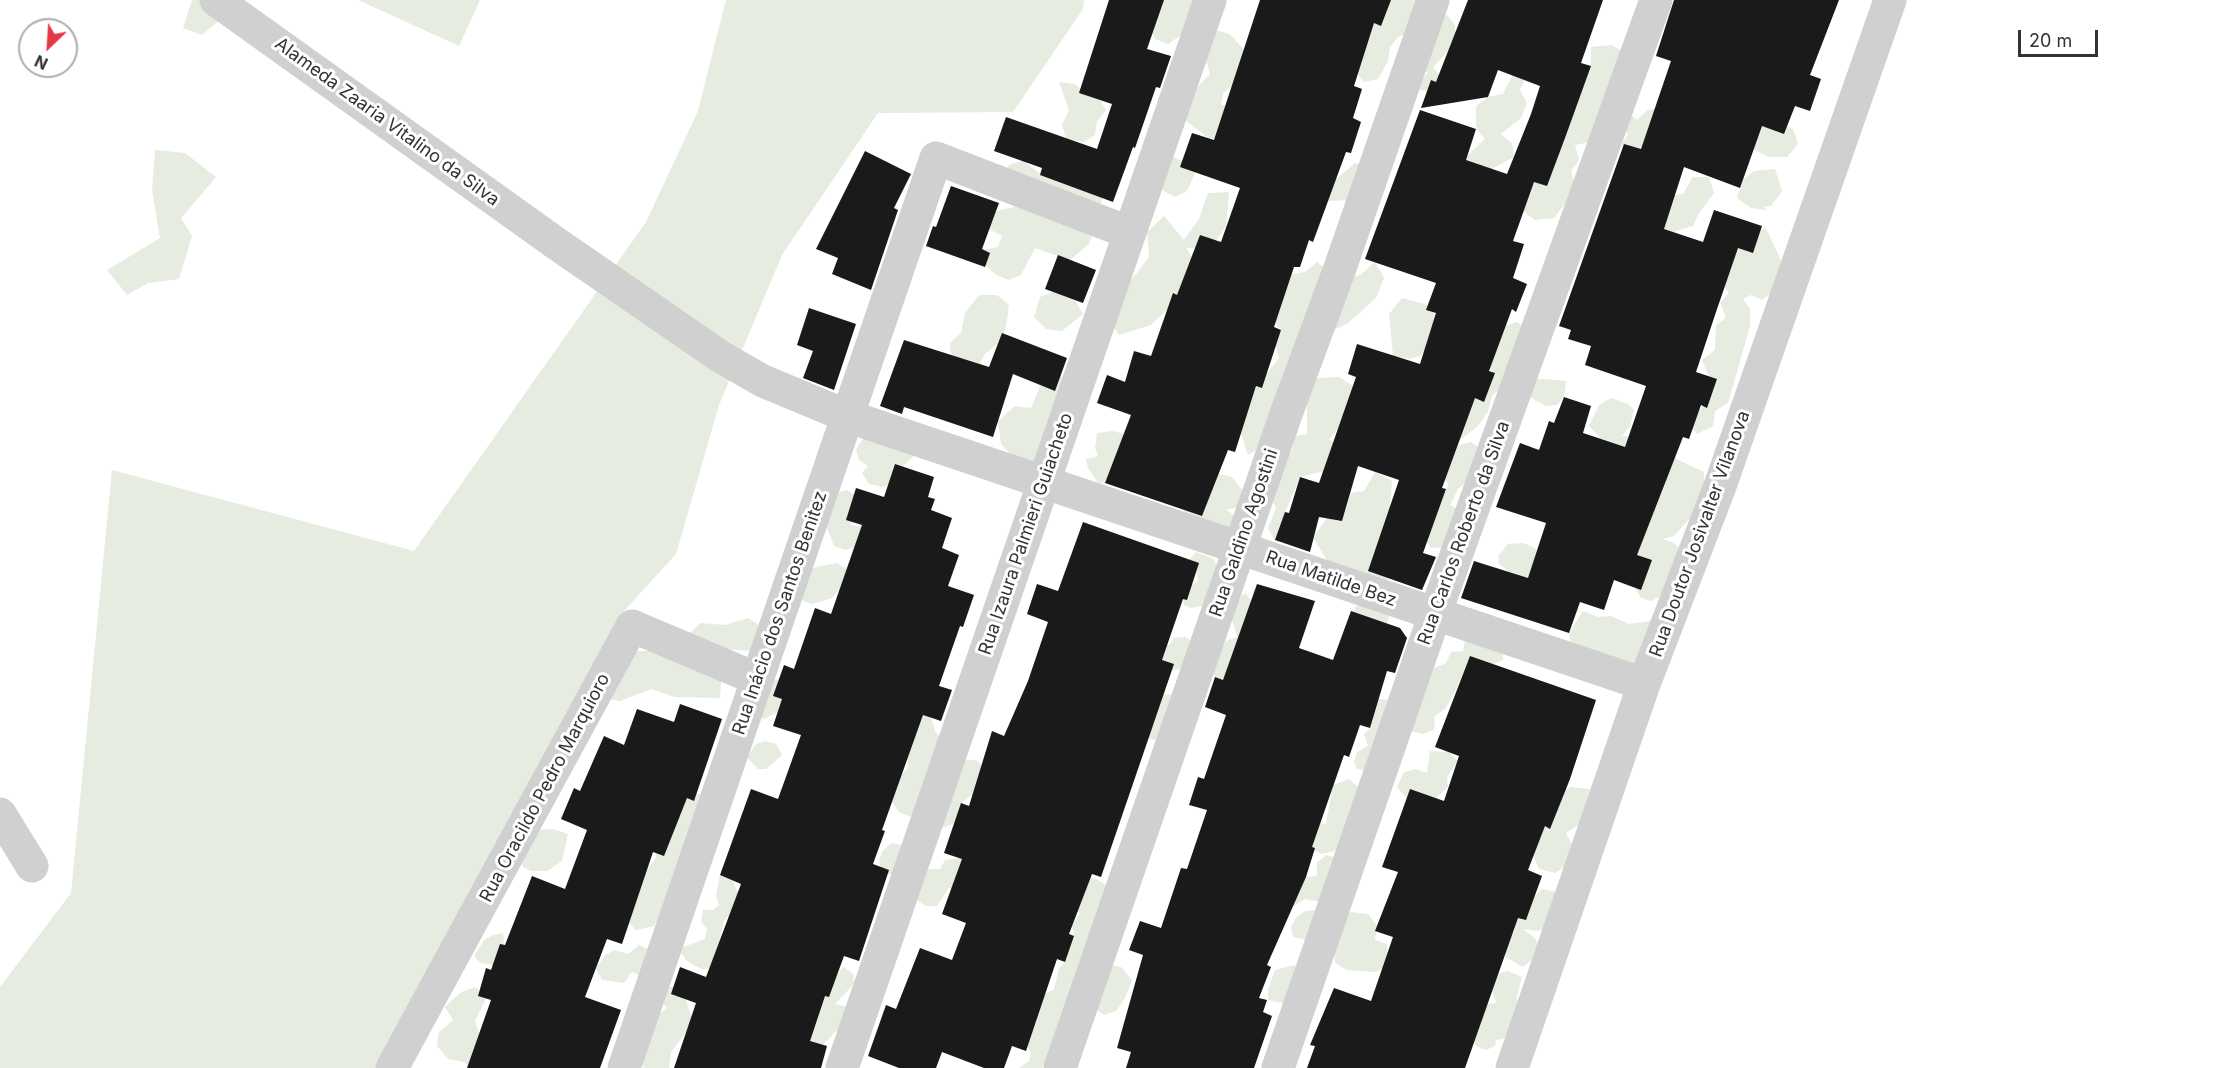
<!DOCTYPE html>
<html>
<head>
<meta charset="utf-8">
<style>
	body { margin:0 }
	#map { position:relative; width:2231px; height:1068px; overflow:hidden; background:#fff; font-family:Inter,sans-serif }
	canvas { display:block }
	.north { position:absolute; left:18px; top:18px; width:60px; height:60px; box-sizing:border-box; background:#fff; border:2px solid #adadad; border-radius:50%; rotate:205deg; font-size:16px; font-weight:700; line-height:24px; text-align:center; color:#333 }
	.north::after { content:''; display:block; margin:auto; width:21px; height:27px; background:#e63946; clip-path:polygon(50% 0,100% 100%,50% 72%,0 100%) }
	.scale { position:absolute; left:2018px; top:30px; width:80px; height:27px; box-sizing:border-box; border:3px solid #333; border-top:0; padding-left:8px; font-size:18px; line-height:21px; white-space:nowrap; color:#333; -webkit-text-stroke:4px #fff; paint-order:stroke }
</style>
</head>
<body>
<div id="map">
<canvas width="2231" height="1068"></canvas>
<div class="north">N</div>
<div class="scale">20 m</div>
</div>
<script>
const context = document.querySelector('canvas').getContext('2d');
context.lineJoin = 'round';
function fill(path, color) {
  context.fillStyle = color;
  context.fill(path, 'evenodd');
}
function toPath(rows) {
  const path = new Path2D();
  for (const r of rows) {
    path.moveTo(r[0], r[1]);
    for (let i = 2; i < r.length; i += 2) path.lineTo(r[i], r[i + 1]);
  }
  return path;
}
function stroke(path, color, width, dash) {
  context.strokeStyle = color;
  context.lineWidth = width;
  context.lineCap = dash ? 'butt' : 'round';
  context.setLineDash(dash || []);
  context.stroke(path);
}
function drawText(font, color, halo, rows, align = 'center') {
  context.font = font + ' Inter,sans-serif';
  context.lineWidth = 6;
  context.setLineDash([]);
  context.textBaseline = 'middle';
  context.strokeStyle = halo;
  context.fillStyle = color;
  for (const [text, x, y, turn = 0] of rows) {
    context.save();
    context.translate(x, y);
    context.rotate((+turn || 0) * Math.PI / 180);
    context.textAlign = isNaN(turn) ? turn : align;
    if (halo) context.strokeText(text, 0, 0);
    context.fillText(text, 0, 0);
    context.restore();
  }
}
const green = toPath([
	[192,0,201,0,220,20,202,35,183,28],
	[358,0,480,0,459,46],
	[726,0,1084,0,1083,9,1013,112,878,113,782,255,719,405,676,554,625,610,435,975,378,1068,0,1068,0,987,71,893,112,470,414,551,646,222,698,111],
	[1164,0,1197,0,1184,33,1168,44,1155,39,1148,24],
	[1378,0,1425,0,1415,31,1398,37,1390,47,1388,61,1378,79,1364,82,1349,65],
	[1447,15,1455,25,1455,34,1448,51,1433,67,1440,76,1431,91,1420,90,1420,82,1428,72,1423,70,1435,16],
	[1215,30,1230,34,1246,52,1243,78,1223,93,1221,104,1234,111,1227,141,1208,138,1185,120,1195,90,1210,74,1206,59],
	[1611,45,1625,52,1595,141,1575,145,1579,160,1571,171,1574,182,1565,204,1554,218,1535,220,1523,211,1526,181,1552,147,1565,138,1575,98,1581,95,1580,80,1591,66,1591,47],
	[1515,70,1526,77,1520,90,1527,103,1521,118,1501,134,1512,143,1514,157,1480,175,1464,167,1467,156,1485,139,1476,129,1476,106,1488,97,1503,94],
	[1059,82,1075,84,1087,96,1100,100,1106,110,1097,121,1095,135,1084,142,1066,139,1062,125,1069,110],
	[1662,108,1649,152,1642,145,1638,152,1623,154,1622,143,1628,135,1625,128,1626,111,1637,120,1647,110],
	[1779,123,1793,129,1798,144,1787,157,1768,157,1753,149,1760,125],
	[155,150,185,153,216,177,181,218,192,236,179,279,148,283,127,295,107,270,160,238,152,190],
	[1173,157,1190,164,1195,173,1187,191,1175,197,1162,190],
	[1024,161,1040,174,1048,164,1105,185,1096,229,1088,245,1070,260,1035,248,1021,275,1008,280,995,274,985,264,982,250,998,247,1002,236,989,229,989,213,1018,206,1005,171,1010,164],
	[1355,163,1369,166,1357,200,1323,201,1334,181],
	[1775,169,1782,191,1771,206,1763,207,1768,210,1751,208,1737,198,1743,180,1754,171],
	[1693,177,1709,177,1714,193,1698,215,1693,226,1673,232,1664,229,1661,221,1664,205,1675,195,1683,194],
	[1229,192,1226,226,1210,249,1186,248,1197,265,1193,286,1151,325,1119,335,1114,327,1130,282,1149,257,1147,232,1164,216,1184,240,1199,219,1208,193],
	[1766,228,1782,263,1779,288,1762,300,1751,295,1743,299,1750,309,1750,326,1728,403,1715,411,1713,426,1697,434,1690,425,1714,388,1702,360,1715,350,1716,325,1726,318,1720,302,1729,293,1719,279,1740,238],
	[1317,262,1332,274,1342,278,1360,275,1375,262,1384,278,1376,298,1347,324,1333,330,1276,439,1248,455,1241,433,1245,419,1256,387,1279,358,1276,347,1281,330,1267,313,1280,285,1292,274,1305,272],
	[1053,292,1075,300,1083,314,1062,331,1046,329,1034,317,1040,297],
	[979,295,997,295,1009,305,1006,327,998,343,985,354,980,363,992,373,970,369,951,354,950,343,961,333,965,313],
	[1402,298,1428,305,1435,316,1431,344,1420,356,1410,359,1393,356,1389,314],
	[1517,322,1526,329,1511,378,1492,396,1488,412,1477,427,1460,440,1443,432,1494,373,1486,366,1484,332],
	[1061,376,1076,383,1045,464,1016,460,1001,444,998,421,1015,406,1031,408,1044,377],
	[1339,377,1353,386,1339,428,1329,439,1345,452,1340,472,1320,472,1300,477,1285,512,1285,527,1275,541,1268,528,1276,508,1267,489,1284,473,1282,461,1292,451,1295,436,1307,434,1307,398,1315,378],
	[1528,378,1566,381,1564,397,1557,405,1546,406,1531,398,1525,390],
	[1611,398,1628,404,1634,410,1630,426,1622,436,1639,437,1631,464,1582,447,1588,435,1600,438,1589,426,1599,405],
	[1112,431,1130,435,1120,471,1105,483,1098,483,1088,468,1086,459,1098,456,1095,448,1097,433],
	[865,436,914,456,897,472,894,483,883,487,869,484,862,473,868,466,859,460,856,450],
	[1471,442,1483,451,1476,474,1458,489,1450,505,1464,513,1449,547,1431,548,1422,535,1449,484,1437,475,1434,452],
	[1666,454,1704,472,1704,488,1693,515,1674,536,1663,539,1674,543,1684,553,1663,595,1651,601,1641,598,1635,588,1640,574,1649,565,1639,556,1628,551,1661,495,1665,484],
	[1375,472,1392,481,1390,507,1392,529,1380,538,1388,582,1331,566,1313,538,1326,519,1345,513,1351,493,1364,491],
	[1218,474,1232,477,1242,490,1239,507,1226,510,1236,516,1228,540,1190,526,1183,509],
	[846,490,858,496,855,520,850,525,867,527,858,546,845,550,834,546,826,525,834,494],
	[1524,543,1536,549,1538,558,1534,571,1527,578,1509,572,1498,563,1499,555,1508,544],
	[1196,552,1214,559,1219,573,1208,605,1190,608,1184,605,1182,592,1198,581,1196,570,1189,560],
	[837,563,848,570,842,587,832,598,812,604,801,600,812,568],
	[1246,593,1252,603,1242,651,1233,651,1233,670,1223,680,1215,677,1211,662,1226,641,1237,637,1230,613,1233,600],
	[1359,601,1391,611,1387,624,1376,624,1371,618,1358,621,1351,616],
	[1583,611,1598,617,1611,616,1629,624,1651,621,1643,661,1628,672,1573,653,1569,633],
	[748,618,763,628,752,651,724,649,720,698,675,697,651,689,620,701,604,698,629,651,659,651,677,647,700,623,725,625],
	[1466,634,1502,646,1503,660,1489,666,1470,656,1455,692,1445,709,1435,716,1434,730,1422,734,1407,730,1434,668,1446,663,1451,652,1463,651],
	[1186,637,1197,645,1182,668,1172,671,1159,667,1156,647,1170,645,1174,638],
	[772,678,786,684,788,701,778,712,764,719,753,712],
	[1156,694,1173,695,1156,740,1142,738,1137,724,1157,716],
	[1379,699,1391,700,1368,771,1357,769,1354,762,1357,752,1368,746,1364,734,1370,728,1373,719,1372,707],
	[915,711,931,717,935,731,947,746,952,760,976,760,983,766,973,794,961,803,955,823,941,829,899,812,892,802,901,776,908,767,906,736],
	[765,741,776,744,782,755,766,769,758,769,747,757,756,744],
	[1430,751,1449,752,1458,761,1447,777,1448,787,1436,798,1411,803,1397,787,1404,772,1416,769,1427,773],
	[1349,779,1362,790,1348,848,1321,854,1298,842,1308,822,1326,824,1333,785],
	[1571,787,1590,789,1580,824,1566,833,1573,846,1568,865,1555,873,1539,869,1527,841,1559,793],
	[689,789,702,796,694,813,704,819,665,908,654,926,636,930,629,923,637,881,656,858,656,833],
	[553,829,568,834,562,861,547,871,531,871,523,867,519,855,538,830],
	[891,843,903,845,899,873,891,875,881,870,879,861,882,852],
	[1326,855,1337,858,1320,902,1305,899,1291,908,1306,877,1317,876,1317,863],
	[959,858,971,862,957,891,949,888,937,906,926,906,917,900,928,869,940,869,945,860],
	[720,875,733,881,738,894,731,913,724,921,713,967,703,970,687,961,678,949,705,939,707,929,701,922,703,910,713,910,719,905,716,896],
	[1081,877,1096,879,1108,886,1046,1062,1042,1068,1019,1068,1029,1061,1031,1053,1027,1046,1037,1020,1036,1007,1045,994,1054,989,1059,968,1065,962,1069,934,1074,935,1072,926,1080,913,1072,909],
	[1542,889,1560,893,1552,927,1538,931,1523,929,1536,939,1539,954,1523,967,1505,957,1506,942,1514,932,1518,913],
	[1318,910,1316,942,1293,937,1291,927,1296,918,1305,911],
	[1350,912,1368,914,1377,926,1375,940,1387,944,1388,965,1376,972,1347,970,1335,963,1333,943,1339,925],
	[503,933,504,942,499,960,493,965,480,963,474,956,484,940,493,935],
	[639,945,651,951,641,976,632,972,624,983,602,980,596,968,605,955,615,950,628,954],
	[1104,963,1121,967,1132,980,1125,998,1116,1011,1104,1015,1094,1008],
	[1294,965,1307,972,1283,1003,1268,1000,1268,990,1275,970],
	[843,967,853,973,854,984,835,1004,858,1009,847,1027,835,1032,823,1045,809,1042,798,986,831,984],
	[1508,971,1522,977,1517,997,1518,1006,1507,1038,1496,1040,1495,1046,1486,1050,1476,1046,1471,1035,1479,1011,1488,1004,1496,1003,1490,982,1499,973],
	[666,986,678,988,685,996,693,1023,671,1052,669,1068,643,1068,644,1066,633,1056,646,1023,667,1008,659,998],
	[476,987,486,999,475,1021,479,1033,470,1068,464,1062,448,1059,437,1046,439,1032,453,1020,445,1007,461,992]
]);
const building = toPath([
	[1109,0,1164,0,1147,49,1171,56,1160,88,1156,87,1135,148,1133,147,1113,202,1040,175,1042,168,994,151,1006,117,1097,149,1112,104,1079,93],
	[1260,0,1391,0,1381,26,1374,23,1354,86,1362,89,1353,118,1361,122,1351,153,1346,152,1313,242,1309,240,1300,267,1294,267,1274,327,1281,330,1262,388,1256,386,1235,452,1228,450,1202,516,1105,483,1131,415,1097,403,1107,375,1125,382,1134,351,1151,356,1173,293,1177,295,1200,235,1221,242,1240,188,1180,167,1192,133,1214,140],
	[1468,0,1603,0,1581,63,1591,66,1565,138,1547,186,1534,182,1513,241,1524,244,1513,278,1527,284,1516,312,1512,309,1489,371,1495,373,1484,402,1475,398,1442,488,1446,489,1423,553,1436,557,1422,590,1368,571,1399,480,1358,466,1342,521,1319,517,1310,552,1275,540,1285,512,1289,513,1300,477,1319,483,1356,377,1348,374,1357,344,1420,364,1436,313,1426,310,1436,283,1365,259,1420,110,1476,129,1466,160,1507,174,1531,114,1540,86,1498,70,1488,97,1421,108,1431,80,1436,82],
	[1674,0,1839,0,1810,75,1821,79,1810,111,1795,106,1784,134,1762,126,1740,188,1684,167,1664,229,1703,242,1714,210,1762,226,1753,253,1738,248,1716,312,1696,372,1717,379,1707,408,1701,405,1689,439,1683,437,1637,555,1652,560,1641,590,1614,580,1604,610,1580,602,1569,633,1461,598,1474,561,1528,578,1546,523,1496,507,1520,443,1539,450,1549,421,1554,423,1564,397,1591,406,1583,433,1625,447,1646,386,1585,365,1591,346,1568,339,1571,330,1559,326,1624,144,1641,149,1671,61,1656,56],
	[865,151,911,174,894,208,898,210,871,290,832,274,838,258,816,249],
	[951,186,999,203,982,249,990,253,985,267,926,246,933,226,936,227],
	[1058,255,1096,270,1083,303,1045,289],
	[809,308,856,324,834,390,803,378,813,351,797,345],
	[1002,333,1067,358,1055,391,1013,374,993,437,904,407,902,414,880,406,904,340,989,367],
	[895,464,934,477,928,497,935,499,931,510,952,518,942,548,959,555,948,586,974,595,963,627,960,626,939,686,952,690,941,721,923,715,882,830,885,831,873,864,889,870,859,961,844,956,829,997,825,996,810,1041,827,1046,821,1068,674,1068,696,1003,671,994,680,967,706,977,741,884,720,875,751,789,778,799,801,735,773,726,782,699,773,696,784,665,794,669,815,608,831,614,862,525,846,520,856,488,884,497],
	[1083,522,1199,563,1187,600,1183,599,1162,660,1174,664,1101,877,1092,874,1069,934,1074,936,1065,962,1057,959,1026,1051,1012,1046,1004,1068,984,1068,942,1052,936,1068,899,1068,868,1056,886,1005,896,1009,920,948,952,960,966,923,942,914,962,859,944,853,961,803,969,806,992,731,1004,736,1028,681,1048,622,1027,614,1037,584,1058,591],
	[1257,584,1315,601,1299,648,1333,660,1351,611,1400,628,1407,638,1395,673,1387,671,1370,728,1360,725,1349,757,1344,755,1312,847,1315,848,1306,877,1267,965,1271,967,1259,998,1267,1000,1263,1012,1272,1016,1254,1068,1126,1068,1131,1052,1117,1048,1143,955,1129,950,1140,921,1161,928,1181,868,1187,869,1207,810,1189,805,1198,777,1204,779,1226,715,1205,707,1215,677,1223,680],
	[1470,656,1596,700,1570,779,1550,829,1545,826,1528,870,1542,876,1526,920,1518,918,1465,1068,1307,1068,1315,1046,1310,1045,1334,988,1371,1001,1393,937,1375,931,1398,872,1382,867,1410,789,1444,801,1459,756,1435,747],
	[680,704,722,719,694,801,687,798,664,856,653,852,622,944,607,939,585,997,621,1010,600,1068,467,1068,491,1000,478,996,486,968,491,970,500,944,505,945,532,876,565,889,587,830,561,819,574,788,580,791,604,736,624,745,637,709,674,722]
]);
const minor = toPath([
	[216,0,557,244,721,357,763,381,847,416,1644,684],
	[0,814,32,866],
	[392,1068,632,626,757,679],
	[624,1068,936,158,1130,233],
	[842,1068,1210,0],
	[1060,1068,1286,414,1340,268,1433,0],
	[1278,1068,1435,614,1656,0],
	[1512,1068,1644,684,1720,486,1890,0]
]);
const streetNames = [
	["Alameda Zaaria Vitalino da Silva",387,122,36],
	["Rua Galdino Agostini",1244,533,-71],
	["Rua Carlos Roberto da Silva",1464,533,-70],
	["Rua Izaura Palmieri Guiacheto",1026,534,-71],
	["Rua Doutor Josivalter Vilanova",1700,534,-70],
	["Rua Matilde Bez",1331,579,19],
	["Rua Inácio dos Santos Benitez",780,613,-71],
	["Rua Oracildo Pedro Marquioro",545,788,-62]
];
fill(green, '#e6ecdf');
fill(building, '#1a1a1a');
stroke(minor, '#d0d0d0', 33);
drawText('18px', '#333', '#fff', streetNames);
</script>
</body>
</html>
